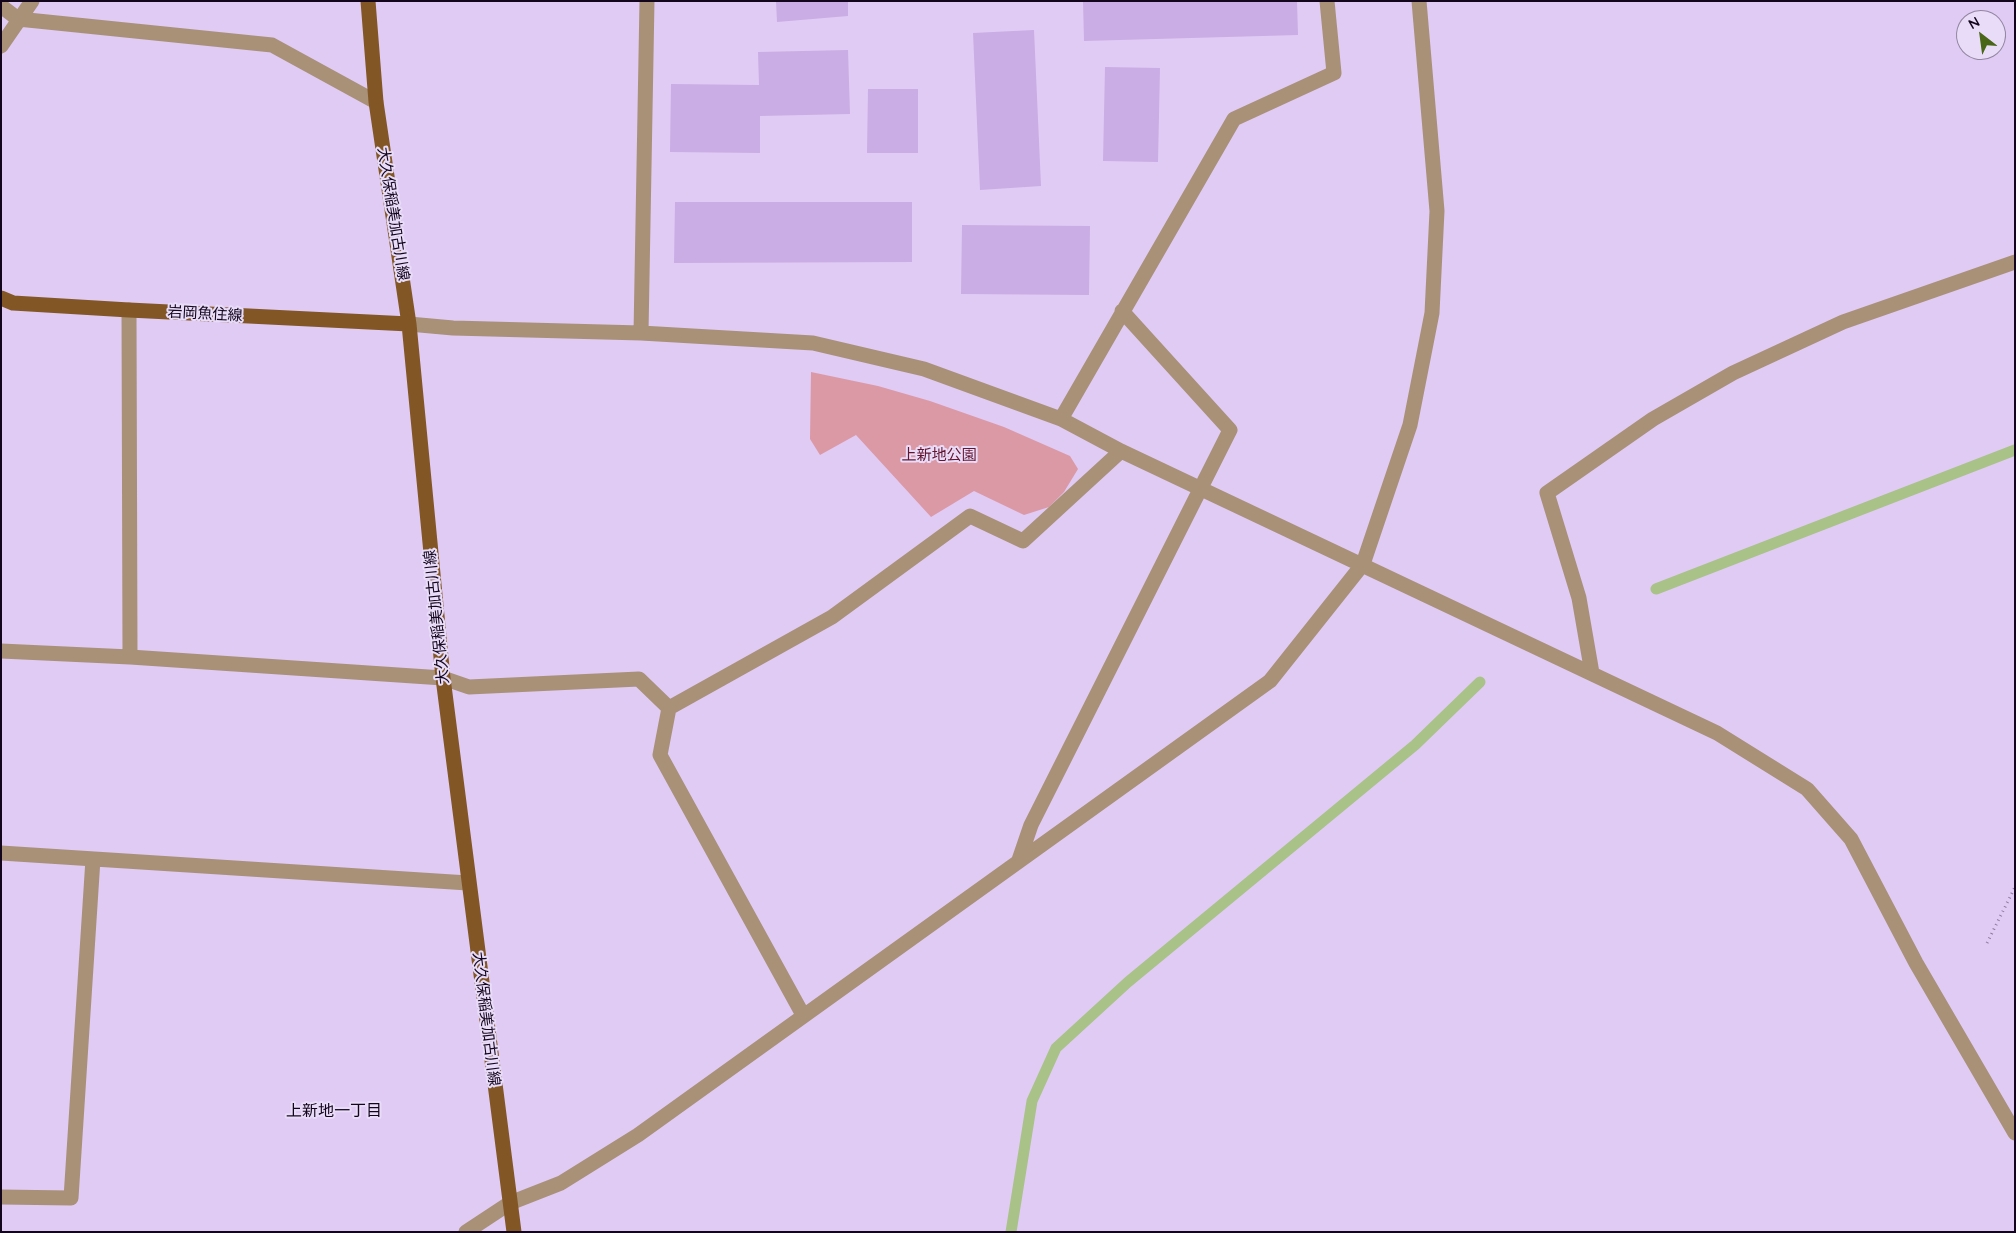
<!DOCTYPE html>
<html>
<head>
<meta charset="utf-8">
<style>
	body { margin:0 }
	#map { position:relative; width:2016px; height:1233px; overflow:hidden; background:#e0cbf5; font-family:Quicksand,sans-serif }
	canvas { display:block }
	.frame { position:absolute; inset:0; border:2px solid #12051c; pointer-events:none }
	.north { position:absolute; left:1956px; top:10px; width:50px; height:50px; box-sizing:border-box; background:#e9dcf8; border:1px solid #9386a0; border-radius:50%; rotate:330deg; font-size:14px; font-weight:700; line-height:20px; text-align:center; color:#12051c }
	.north::after { content:''; display:block; margin:auto; width:18px; height:22px; background:#496517; clip-path:polygon(50% 0,100% 100%,50% 72%,0 100%) }
</style>
</head>
<body>
<div id="map">
<canvas width="2016" height="1233"></canvas>
<div class="frame"></div>
<div class="north">N</div>
</div>
<script>
const context = document.querySelector('canvas').getContext('2d');
context.lineJoin = 'round';
function fill(path, color) {
  context.fillStyle = color;
  context.fill(path, 'evenodd');
}
function toPath(rows) {
  const path = new Path2D();
  for (const r of rows) {
    path.moveTo(r[0], r[1]);
    for (let i = 2; i < r.length; i += 2) path.lineTo(r[i], r[i + 1]);
  }
  return path;
}
function stroke(path, color, width, dash) {
  context.strokeStyle = color;
  context.lineWidth = width;
  context.lineCap = dash ? 'butt' : 'round';
  context.setLineDash(dash || []);
  context.stroke(path);
}
function drawText(font, color, halo, rows, align = 'center') {
  context.font = font + ' Quicksand,"Noto Sans JP",sans-serif';
  context.lineWidth = 4;
  context.setLineDash([]);
  context.textBaseline = 'middle';
  context.strokeStyle = halo;
  context.fillStyle = color;
  for (const [text, x, y, turn = 0] of rows) {
    context.save();
    context.translate(x, y);
    context.rotate((+turn || 0) * Math.PI / 180);
    context.textAlign = isNaN(turn) ? turn : align;
    if (halo) context.strokeText(text, 0, 0);
    context.fillText(text, 0, 0);
    context.restore();
  }
}
const green = toPath([
	[811,372,878,386,930,401,1004,427,1070,456,1078,469,1064,492,1049,507,1024,515,974,491,931,517,856,435,820,455,810,439]
]);
const stream = toPath([
	[1656,589,2015,450],
	[1011,1232,1032,1101,1056,1048,1128,982,1415,745,1480,682]
]);
const building = toPath([
	[776,1,848,1,848,16,777,22],
	[1083,1,1297,1,1298,35,1084,41],
	[1034,30,1041,186,980,190,973,33],
	[848,50,850,114,760,116,760,153,670,152,671,84,759,85,758,52],
	[1105,67,1160,68,1158,162,1103,161],
	[868,89,918,89,918,153,867,153],
	[675,202,912,202,912,262,674,263],
	[962,225,1090,226,1089,295,961,294]
]);
const path = toPath([
	[1987,943,2015,887]
]);
const minor = toPath([
	[1,6,18,19,272,45,376,102],
	[1,46,32,1],
	[129,310,130,657],
	[409,324,453,328,641,333,813,343,924,369,1061,419,1121,451,1717,733,1807,789,1851,839,1916,963,2015,1133],
	[641,333,647,1],
	[1061,419,1234,119,1334,73,1327,1],
	[1,651,130,657,443,678,469,687,639,679,669,708],
	[1592,673,1579,598,1547,493,1653,419,1733,373,1843,322,2015,262],
	[1,853,468,883],
	[1019,860,1031,825,1230,430,1122,311],
	[803,1015,660,755,669,708,832,617,970,516,1023,541,1121,451],
	[1,1197,71,1198,93,859],
	[466,1232,510,1203,561,1183,638,1135,1270,681,1363,564,1410,425,1432,313,1437,211,1419,1]
]);
const major = toPath([
	[368,1,376,102,409,324,443,678,514,1232],
	[1,298,13,303,129,310,409,324]
]);
const streetNames = [
	["大久保稲美加古川線",393,214,81],
	["岩岡魚住線",205,314,3],
	["大久保稲美加古川線",437,617,-96],
	["大久保稲美加古川線",486,1019,83]
];
const parkNames = [
	["上新地公園",939,455]
];
const neighbourhoodNames = [
	["上新地一丁目",334,1111]
];
fill(green, '#db99a5');
stroke(stream, '#a9c288', 11);
fill(building, '#c9ade4');
stroke(path, '#8e7c9f', 3, [1, 4]);
stroke(minor, '#a99178', 15);
stroke(major, '#825725', 15);
drawText('15px', '#12051c', '#e9dcf8', streetNames);
drawText('15px', '#64142d', '#e9dcf8', parkNames);
drawText('16px', '#12051c', '#e9dcf8', neighbourhoodNames);
</script>
</body>
</html>
